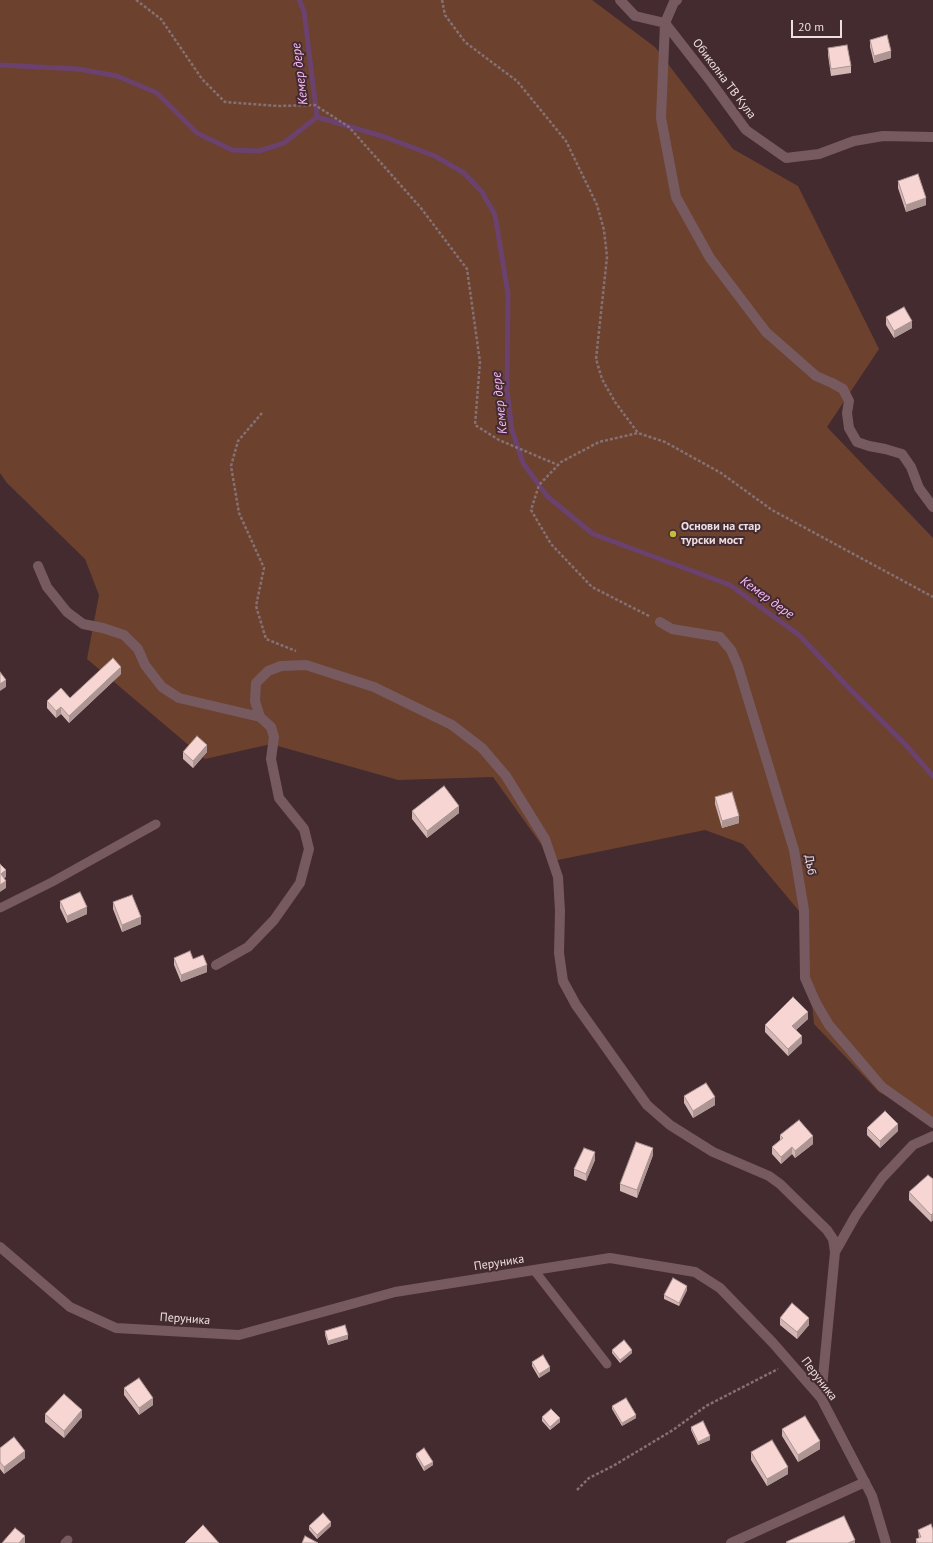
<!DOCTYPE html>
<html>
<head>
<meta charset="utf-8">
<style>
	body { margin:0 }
	#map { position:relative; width:933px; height:1543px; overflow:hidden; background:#432b30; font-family:"PT Sans",sans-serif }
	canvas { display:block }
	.scale { position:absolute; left:791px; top:20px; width:51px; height:18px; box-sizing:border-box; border:2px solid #eedee1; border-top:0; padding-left:5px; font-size:12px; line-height:14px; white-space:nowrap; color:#eedee1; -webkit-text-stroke:3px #432b30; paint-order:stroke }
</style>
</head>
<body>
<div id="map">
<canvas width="933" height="1543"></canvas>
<div class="scale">20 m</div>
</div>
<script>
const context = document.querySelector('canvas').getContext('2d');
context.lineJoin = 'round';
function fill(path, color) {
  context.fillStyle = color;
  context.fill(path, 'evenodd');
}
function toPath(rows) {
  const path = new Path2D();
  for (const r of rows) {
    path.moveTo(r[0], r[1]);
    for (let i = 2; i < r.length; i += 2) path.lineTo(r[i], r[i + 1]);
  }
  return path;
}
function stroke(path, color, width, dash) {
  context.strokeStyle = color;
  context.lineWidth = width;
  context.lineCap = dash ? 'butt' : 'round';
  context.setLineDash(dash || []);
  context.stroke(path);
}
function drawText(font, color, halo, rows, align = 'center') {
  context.font = font + ' "PT Sans",sans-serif';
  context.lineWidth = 4;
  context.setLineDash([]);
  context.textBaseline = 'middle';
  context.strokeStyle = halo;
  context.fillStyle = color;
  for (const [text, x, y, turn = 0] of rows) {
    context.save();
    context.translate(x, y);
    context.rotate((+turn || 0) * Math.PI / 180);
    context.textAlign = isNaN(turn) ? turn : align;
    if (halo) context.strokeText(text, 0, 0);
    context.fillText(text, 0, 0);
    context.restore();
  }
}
const green = toPath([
	[0,0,592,0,655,47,733,149,798,186,879,349,827,427,933,538,933,1121,879,1092,814,1024,804,917,743,844,705,830,553,861,493,777,398,780,271,744,205,759,87,659,99,595,85,559,7,483,0,473]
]);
const stream = toPath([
	[299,0,304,11,317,117,385,137,435,156,464,173,482,192,495,215,508,294,507,390,512,430,523,463,547,496,593,534,730,585,799,635,846,685,905,744,933,776],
	[0,65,78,69,117,76,157,93,197,133,232,150,259,151,284,143,317,117]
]);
const path = toPath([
	[136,0,161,19,202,79,225,102,278,106,315,105,349,127,421,208,467,269,480,362,475,425,499,440,558,465],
	[442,0,445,15,465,42,517,81,566,141,597,205,604,230,607,257,596,359,602,379,615,402,638,433],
	[262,413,238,441,231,466,239,513,264,568,256,606,266,639,296,651],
	[649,616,592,587,551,544,531,510,539,485,561,462,599,442,638,433,665,442,721,473,772,510,933,597],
	[577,1490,589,1478,613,1466,673,1430,706,1406,778,1369]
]);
const lane = toPath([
	[0,908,52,882,156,824],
	[534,1270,607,1364],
	[65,1543,68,1540]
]);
const street = toPath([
	[620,0,635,16,665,23,711,82,746,130,786,158,819,154,854,141,883,136,933,137],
	[677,0,674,2,665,23,661,118,676,197,710,258,766,332,816,376,832,383,843,389,849,401,847,413,849,428,857,442,869,446,885,449,902,454,911,467,919,488,933,507],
	[38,566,47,587,67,612,83,624,103,628,124,635,138,649,145,665,162,687,179,698,260,717],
	[660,622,672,629,720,637,731,650,738,666,794,850,804,910,805,978,816,1003,829,1025,882,1087,933,1123],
	[216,965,248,947,274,920,300,883,309,849,304,829,279,798,271,759,274,737,271,727,260,717,255,701,256,683,268,671,281,666,306,665,374,687,452,725,482,748,506,776,545,839,558,877,560,911,559,953,563,981,576,1005,647,1105,670,1125,713,1152,769,1176,780,1184,827,1230,833,1239,835,1252],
	[0,1247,70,1307,116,1328,239,1335,395,1292,610,1258,695,1272,720,1288,773,1343,821,1398,872,1496,886,1543],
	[821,1398,835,1252,856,1215,882,1178,913,1145,933,1136],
	[731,1543,865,1482]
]);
const wall = toPath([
	[870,40,891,58,874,63,870,47],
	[828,48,851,66,851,73,831,76,828,55],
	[898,181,926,205,906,212,898,188],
	[886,317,912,328,894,338,886,325],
	[121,674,69,723,61,714,56,718,47,708,47,701,70,698],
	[183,752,207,752,193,768,183,759],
	[715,797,739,823,722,828,715,804],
	[412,811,459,813,427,838,412,819],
	[60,901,87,914,67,923,60,908],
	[113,902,141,924,122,932,113,909],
	[174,958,193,959,207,972,181,982,174,965],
	[808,1019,796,1030,802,1043,788,1056,765,1032,765,1025],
	[684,1096,715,1105,693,1118,684,1103],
	[867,1128,898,1131,880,1148,867,1135],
	[780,1135,813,1144,795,1158,792,1154,781,1164,772,1154,772,1147,780,1140],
	[653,1155,637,1198,620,1191,620,1184],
	[595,1160,586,1181,574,1176,574,1169],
	[933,1179,933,1220,931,1222,909,1200,909,1192],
	[687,1290,679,1306,664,1299,664,1295],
	[780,1318,809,1325,797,1339,780,1325],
	[325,1331,348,1339,328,1345,325,1335],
	[612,1350,632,1353,620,1363,612,1353],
	[532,1362,550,1371,539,1378,532,1366],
	[124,1388,153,1405,139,1415,124,1395],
	[612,1406,636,1418,622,1426,612,1409],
	[45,1414,82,1417,64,1438,45,1422],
	[542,1417,560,1422,550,1430,542,1421],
	[691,1427,710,1440,698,1445,691,1430],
	[782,1429,820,1449,798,1462,782,1436],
	[0,1448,25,1458,4,1474,0,1469],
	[751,1452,788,1474,767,1486,751,1460],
	[416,1454,433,1465,424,1471,416,1457],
	[309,1526,331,1526,317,1539,309,1530],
	[918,1530,933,1543,916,1543,916,1539,919,1538]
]);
const shadedWall = toPath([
	[891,51,891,58,874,63,874,56],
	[926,198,926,205,906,212,906,205],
	[912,321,912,328,894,338,894,331],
	[121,667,121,674,69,723,69,716],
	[6,680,6,687,0,691,0,684],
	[61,707,61,714,56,718,56,711],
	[207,745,207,752,193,768,193,761],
	[459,806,459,813,427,838,427,831],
	[739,816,739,823,722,828,722,821],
	[6,870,6,877,1,881,1,874],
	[6,881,6,888,0,892,0,885],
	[87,907,87,914,67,923,67,916],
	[141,917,141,924,122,932,122,925],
	[207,965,207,972,181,982,181,975],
	[808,1012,808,1019,792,1033,792,1026],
	[802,1036,802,1043,788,1056,788,1049],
	[715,1097,715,1105,693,1118,693,1111],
	[898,1124,898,1131,880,1148,880,1141],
	[813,1136,813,1144,795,1158,795,1151],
	[792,1147,792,1154,781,1164,781,1157],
	[653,1148,653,1155,637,1198,637,1190],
	[595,1152,595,1160,586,1181,586,1174],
	[933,1213,933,1220,931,1222,931,1215],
	[687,1286,687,1290,679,1306,679,1303],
	[809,1318,809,1325,797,1339,797,1332],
	[348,1335,348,1339,328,1345,328,1341],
	[632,1350,632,1353,620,1363,620,1360],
	[550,1367,550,1371,539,1378,539,1374],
	[153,1398,153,1405,139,1415,139,1408],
	[82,1410,82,1417,64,1438,64,1431],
	[636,1415,636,1418,622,1426,622,1423],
	[560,1418,560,1422,550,1430,550,1427],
	[710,1436,710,1440,698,1445,698,1442],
	[820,1441,820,1449,798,1462,798,1455],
	[25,1451,25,1458,4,1474,4,1467],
	[433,1462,433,1465,424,1471,424,1467],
	[788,1467,788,1474,767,1486,767,1479],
	[331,1522,331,1526,317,1539,317,1535],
	[25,1536,25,1543,19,1543],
	[855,1540,855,1543,848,1543]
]);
const building = toPath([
	[887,35,891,51,874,56,870,40,887,35],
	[847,45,851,66,831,69,828,48,847,45],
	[918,174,926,198,906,205,898,181,918,174],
	[904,307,912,321,894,331,886,317,904,307],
	[113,658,121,667,69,716,61,707,56,711,47,701,61,688,70,698,113,658],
	[0,672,6,680,0,684,0,672],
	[197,736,207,745,193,761,183,752,197,736],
	[444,786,459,806,427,831,412,811,444,786],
	[732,792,739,816,722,821,715,797,732,792],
	[0,864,6,870,1,874,6,881,0,885,0,864],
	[80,892,87,907,67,916,60,901,80,892],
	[132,895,141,917,122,925,113,902,132,895],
	[190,951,193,959,203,955,207,965,181,975,174,958,190,951],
	[793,997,808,1012,792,1026,802,1036,788,1049,765,1025,793,997],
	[706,1083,715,1097,693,1111,684,1096,706,1083],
	[885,1111,898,1124,880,1141,867,1128,885,1111],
	[799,1120,813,1136,795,1151,792,1147,781,1157,772,1147,783,1138,780,1135,799,1120],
	[636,1142,653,1148,637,1190,620,1184,636,1142],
	[584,1148,595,1152,586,1174,574,1169,584,1148],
	[928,1175,933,1179,933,1213,931,1215,909,1192,928,1175],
	[673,1278,687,1286,679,1303,664,1295,673,1278],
	[792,1303,809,1318,797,1332,780,1318,792,1303],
	[345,1325,348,1335,328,1341,325,1331,345,1325],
	[624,1340,632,1350,620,1360,612,1350,624,1340],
	[543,1355,550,1367,539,1374,532,1362,543,1355],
	[139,1378,153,1398,139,1408,124,1388,139,1378],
	[64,1394,82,1410,64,1431,45,1414,64,1394],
	[626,1398,636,1415,622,1423,612,1406,626,1398],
	[551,1409,560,1418,550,1427,542,1417,551,1409],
	[805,1416,820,1441,798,1455,782,1429,805,1416],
	[703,1421,710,1436,698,1442,691,1427,703,1421],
	[14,1437,25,1451,4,1467,0,1462,0,1448,14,1437],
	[772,1440,788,1467,767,1479,751,1452,772,1440],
	[424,1448,433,1462,424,1467,416,1454,424,1448],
	[323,1513,331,1522,317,1535,309,1526,323,1513],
	[844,1516,855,1540,848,1543,787,1543,786,1542,844,1516],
	[931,1524,933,1530,933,1543,918,1543,916,1539,921,1537,918,1530,931,1524],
	[203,1525,219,1543,185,1543,203,1525],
	[15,1528,25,1536,19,1543,2,1543,15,1528],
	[305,1536,318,1543,302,1543,305,1536]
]);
const markers = [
	[673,534,4,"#c7bb3b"]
];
const streetNames = [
	["Обиколна ТВ Кула",724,79,53],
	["Дъб",810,865,81],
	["Перуника",499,1263,-9],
	["Перуника",185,1319,4],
	["Перуника",819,1379,53]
];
const poiNames = [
	["Основи на стар",681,527],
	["турски мост",681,541]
];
const waterNames = [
	["Кемер дере",300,74,-97],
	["Кемер дере",500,403,-96],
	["Кемер дере",767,598,36]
];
fill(green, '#6c412e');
stroke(stream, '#6a426d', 5);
stroke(path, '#857074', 2.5, [3, 2]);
stroke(lane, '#765a60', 9);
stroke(street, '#765a60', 10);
fill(wall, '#d4b7b5');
fill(shadedWall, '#ac9593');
fill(building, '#f6d5d2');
stroke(building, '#ac9593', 1);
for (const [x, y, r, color] of markers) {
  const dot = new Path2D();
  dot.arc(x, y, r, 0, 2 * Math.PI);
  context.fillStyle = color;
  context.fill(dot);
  stroke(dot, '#432b30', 1.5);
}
drawText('12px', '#eedee1', '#432b30', streetNames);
drawText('bold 12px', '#eedee1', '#432b30', poiNames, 'left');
drawText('italic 13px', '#f8b9fc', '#432b30', waterNames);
</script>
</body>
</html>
